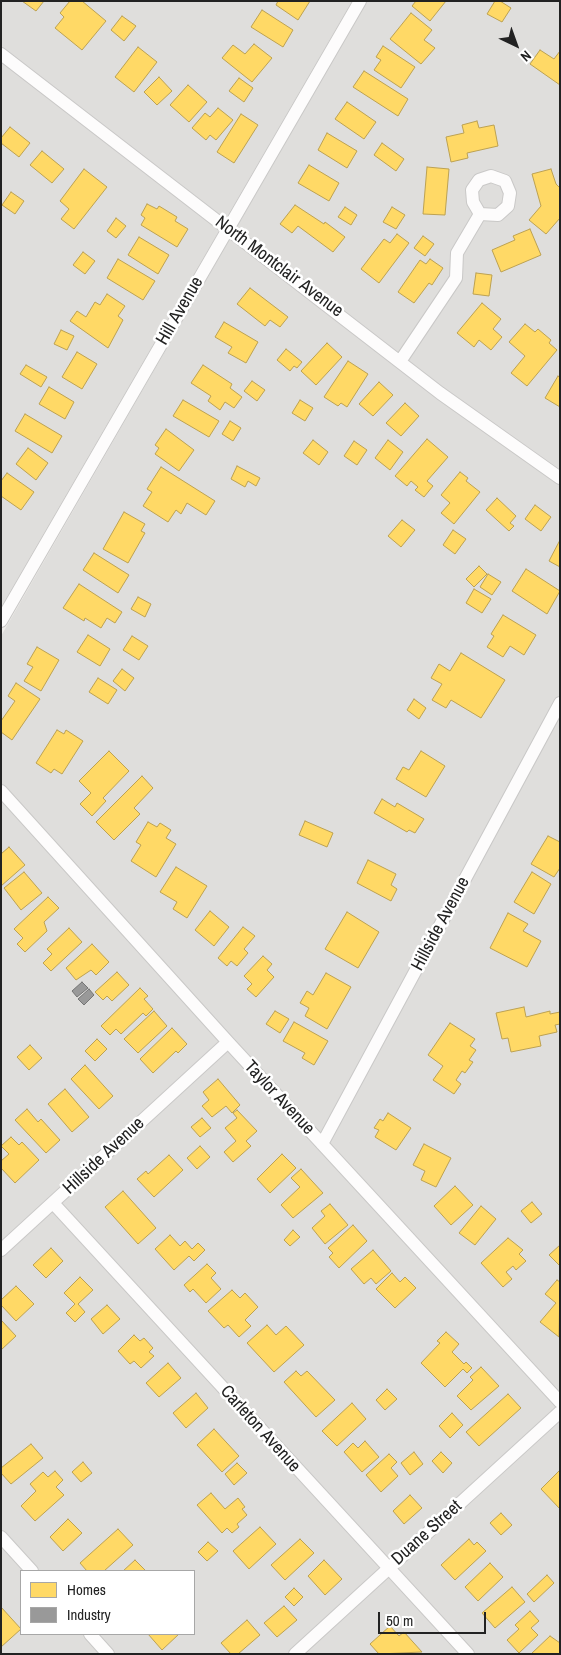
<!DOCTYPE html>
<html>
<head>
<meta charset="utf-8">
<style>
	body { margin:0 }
	#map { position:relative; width:561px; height:1655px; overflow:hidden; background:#f0eeeb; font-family:"Archivo Narrow",sans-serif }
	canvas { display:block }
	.frame { position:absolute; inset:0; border:2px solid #222; pointer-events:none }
	.legend { position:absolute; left:20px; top:1570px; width:175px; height:65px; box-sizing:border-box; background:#fff; border:1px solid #a7a7a7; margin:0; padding:6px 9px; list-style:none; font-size:15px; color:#222 }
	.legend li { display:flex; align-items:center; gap:10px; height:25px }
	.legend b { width:25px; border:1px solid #a7a7a7 }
	.north { position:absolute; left:491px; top:20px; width:50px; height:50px; -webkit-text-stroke:4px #fff; paint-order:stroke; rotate:138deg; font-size:14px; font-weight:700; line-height:20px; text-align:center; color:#222 }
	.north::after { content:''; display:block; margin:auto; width:18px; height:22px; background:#222; clip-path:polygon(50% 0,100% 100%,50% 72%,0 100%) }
	.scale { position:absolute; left:378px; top:1612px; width:108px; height:22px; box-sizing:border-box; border:2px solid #222; border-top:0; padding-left:6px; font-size:15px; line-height:18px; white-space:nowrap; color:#222; -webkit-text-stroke:4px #fff; paint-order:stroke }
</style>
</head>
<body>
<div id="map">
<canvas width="561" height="1655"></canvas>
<div class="frame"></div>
<ul class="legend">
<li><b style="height:14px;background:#ffd966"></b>Homes</li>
<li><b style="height:14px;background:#999"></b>Industry</li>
</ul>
<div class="north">N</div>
<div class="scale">50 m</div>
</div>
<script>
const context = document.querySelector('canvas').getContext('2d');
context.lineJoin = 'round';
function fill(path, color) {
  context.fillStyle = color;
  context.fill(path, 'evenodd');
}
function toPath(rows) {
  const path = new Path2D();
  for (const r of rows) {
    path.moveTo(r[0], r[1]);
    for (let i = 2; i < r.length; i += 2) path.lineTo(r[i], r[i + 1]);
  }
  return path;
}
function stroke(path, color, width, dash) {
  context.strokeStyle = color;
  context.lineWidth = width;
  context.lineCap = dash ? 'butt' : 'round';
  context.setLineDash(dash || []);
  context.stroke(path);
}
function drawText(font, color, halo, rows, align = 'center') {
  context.font = font + ' "Archivo Narrow",sans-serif';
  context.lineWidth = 5;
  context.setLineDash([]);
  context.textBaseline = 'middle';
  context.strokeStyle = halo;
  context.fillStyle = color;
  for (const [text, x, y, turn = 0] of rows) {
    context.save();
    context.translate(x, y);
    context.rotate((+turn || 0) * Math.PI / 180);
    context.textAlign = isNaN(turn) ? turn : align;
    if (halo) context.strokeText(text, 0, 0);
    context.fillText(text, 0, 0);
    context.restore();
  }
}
const residential = toPath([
	[1,1,352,1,1,607],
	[367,1,560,1,560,1654,1,1654,1,636],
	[21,1571,194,1571,194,1634,21,1634]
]);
const homes = toPath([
	[22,1,44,1,36,11,22,1],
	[70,1,82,1,106,21,82,50,55,28,64,17,60,13,70,1],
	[278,1,310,1,298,20,276,5,278,1],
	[416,1,446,1,430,21,412,6,416,1],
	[495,1,500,1,511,8,502,22,487,14,495,1],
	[262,10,293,30,283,47,251,27,262,10],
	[411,13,432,30,424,40,435,48,421,64,390,39,411,13],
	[122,16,136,26,124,41,111,30,122,16],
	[254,44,272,58,252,82,222,58,233,45,245,54,254,44],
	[383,46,415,67,401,88,374,70,381,60,376,57,383,46],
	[138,47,157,62,134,92,115,77,138,47],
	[540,50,554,59,560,51,560,85,530,64,540,50],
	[364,71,408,99,398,116,353,87,364,71],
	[159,77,172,91,157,105,144,92,159,77],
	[239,78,253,88,244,102,229,91,239,78],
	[188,85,207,102,189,122,170,105,188,85],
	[347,102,376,122,364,139,335,119,347,102],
	[218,108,233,120,216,140,210,135,206,140,192,128,205,113,210,117,218,108],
	[241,114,258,125,234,163,217,152,241,114],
	[477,121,479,128,494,125,498,146,467,153,468,158,451,162,446,137,464,133,462,125,477,121],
	[10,127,30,143,19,157,1,143,1,138,10,127],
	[327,133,357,151,347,168,318,150,327,133],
	[382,143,404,159,396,171,374,155,382,143],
	[42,151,64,169,52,183,30,165,42,151],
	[309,165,339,183,329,201,298,183,309,165],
	[427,167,449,169,445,215,423,214,427,167],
	[84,169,107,187,74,229,61,219,69,209,60,201,84,169],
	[551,169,556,184,560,188,560,218,546,234,529,220,541,206,532,174,551,169],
	[11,192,24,201,15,214,2,205,11,192],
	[147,204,157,209,159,206,177,217,175,221,188,229,177,247,141,225,145,218,141,215,147,204],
	[295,205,324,224,325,222,345,237,333,252,298,226,292,233,280,224,295,205],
	[345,207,357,215,351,225,338,217,345,207],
	[392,207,405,215,396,229,383,222,392,207],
	[116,218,126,226,116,238,107,231,116,218],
	[530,229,541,255,501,272,492,250,515,240,513,236,530,229],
	[397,234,409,243,379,283,361,269,384,239,390,243,397,234],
	[423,236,434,244,425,256,414,248,423,236],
	[139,237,169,255,158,274,128,255,139,237],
	[83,252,95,261,85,274,73,265,83,252],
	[118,259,155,281,143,300,107,278,118,259],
	[430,259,443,268,432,285,429,283,414,303,398,292,420,260,426,264,430,259],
	[476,273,492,275,489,296,473,294,476,273],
	[250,288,288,317,280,327,270,320,265,326,237,304,250,288],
	[107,294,125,306,118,316,123,320,108,348,70,321,77,311,86,317,95,302,100,305,107,294],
	[482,303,501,319,493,329,502,337,491,350,479,340,474,347,457,333,482,303],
	[224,322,258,342,246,363,228,353,232,347,215,337,224,322],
	[525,324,535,332,538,329,551,340,549,343,557,350,527,386,511,373,525,356,509,342,525,324],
	[61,330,74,336,67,350,54,344,61,330],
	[327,343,342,357,316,385,301,371,327,343],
	[286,349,302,362,297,368,294,366,290,371,277,360,286,349],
	[77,352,97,364,82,389,62,377,77,352],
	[348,361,368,374,347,407,341,403,338,406,324,397,348,361],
	[26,365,47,377,41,387,20,374,26,365],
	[203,365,232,384,230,388,242,397,234,408,225,402,220,410,208,401,211,396,191,383,203,365],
	[558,376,560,378,560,407,545,398,558,376],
	[252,381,265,390,257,401,244,391,252,381],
	[379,382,393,395,373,416,359,404,379,382],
	[49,387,74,402,65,419,39,404,49,387],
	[183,400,219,421,209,437,173,416,183,400],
	[300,400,313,408,305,421,292,413,300,400],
	[405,403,419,416,401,436,386,423,405,403],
	[25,414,62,436,52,453,15,431,25,414],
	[230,421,241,428,233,441,222,434,230,421],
	[166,429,194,450,179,471,155,454,159,448,155,445,166,429],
	[427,439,448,457,427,481,433,486,424,497,415,490,418,487,411,481,407,486,395,476,427,439],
	[313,440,328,452,319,465,303,453,313,440],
	[388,440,403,452,390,470,375,458,388,440],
	[354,441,367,450,357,465,344,456,354,441],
	[28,448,48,463,36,480,16,464,28,448],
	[237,466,260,478,256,486,248,481,245,487,231,479,237,466],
	[161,467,215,501,206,515,187,503,181,514,176,510,168,522,143,506,152,492,147,489,161,467],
	[460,472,468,478,466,481,480,492,454,524,441,513,450,503,441,495,460,472],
	[7,473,34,492,21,510,1,496,1,481,7,473],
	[497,498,516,516,510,523,514,526,509,531,486,510,497,498],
	[535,505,551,517,541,531,525,519,535,505],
	[124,512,145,524,141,531,145,533,128,563,103,549,124,512],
	[402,520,415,530,401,547,388,536,402,520],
	[453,530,466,539,455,554,443,545,453,530],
	[560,540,560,567,549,561,560,540],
	[94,553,129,575,118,593,83,570,94,553],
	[479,566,487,574,474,587,466,579,479,566],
	[526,569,560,591,547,614,512,591,526,569],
	[488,574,501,582,492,595,480,587,488,574],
	[79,584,122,612,115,623,107,618,101,628,85,618,84,621,63,608,79,584],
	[474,589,491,599,482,613,466,603,474,589],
	[138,597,151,604,145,617,131,609,138,597],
	[503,615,536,635,524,655,510,646,503,657,487,647,494,636,491,634,503,615],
	[88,635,110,649,100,666,77,652,88,635],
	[132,636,148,646,139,660,123,650,132,636],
	[37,647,59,660,41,691,24,681,33,667,27,664,37,647],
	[461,653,505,680,481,718,451,700,446,708,432,700,442,684,431,678,439,664,450,671,461,653],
	[122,669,134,678,125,691,113,681,122,669],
	[98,678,117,690,108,704,89,692,98,678],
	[16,683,40,699,12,740,1,732,1,721,15,701,8,696,16,683],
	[414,699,426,708,419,719,407,710,414,699],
	[57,730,64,734,66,730,83,741,62,774,54,769,51,773,36,763,57,730],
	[109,751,129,771,103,798,106,801,92,816,80,804,91,793,79,781,109,751],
	[421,751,445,766,426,797,396,779,403,767,409,770,421,751],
	[142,776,153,788,134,808,140,814,114,840,96,822,142,776],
	[382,799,395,807,397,803,424,819,415,833,409,830,407,832,374,813,382,799],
	[305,821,333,833,327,847,299,835,305,821],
	[148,822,157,827,160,823,171,830,166,838,176,844,156,877,131,861,141,845,136,842,148,822],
	[548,836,560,842,560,868,554,877,531,864,548,836],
	[9,847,25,865,1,886,1,854,9,847],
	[368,860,396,874,391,885,397,889,391,901,357,883,368,860],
	[176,867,207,886,187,918,173,909,177,902,160,892,176,867],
	[24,872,42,893,21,910,4,888,24,872],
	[532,872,551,884,534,914,514,902,532,872],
	[48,897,59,908,44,922,47,931,25,952,17,944,23,938,14,929,48,897],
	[210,911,229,927,214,946,195,930,210,911],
	[347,912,379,932,358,968,325,949,347,912],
	[508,913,528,924,523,931,541,941,527,967,490,948,508,913],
	[243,927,255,936,244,949,248,953,237,966,231,961,227,966,218,958,243,927],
	[69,928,82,942,51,971,43,963,52,954,47,949,69,928],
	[92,944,109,962,96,975,91,970,76,980,66,968,92,944],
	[263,956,272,964,267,970,274,977,256,997,247,989,252,984,244,976,263,956],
	[117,972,129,985,112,1001,107,996,103,1000,95,992,117,972],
	[326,973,351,987,327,1029,305,1016,309,1008,300,1003,307,991,313,995,326,973],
	[140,988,148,996,144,999,153,1009,146,1016,143,1013,121,1034,116,1029,110,1035,101,1026,140,988],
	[524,1007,526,1017,550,1011,550,1014,560,1012,560,1024,555,1025,557,1032,539,1036,541,1046,511,1052,508,1038,502,1039,496,1013,524,1007],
	[154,1011,167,1026,138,1053,124,1039,154,1011],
	[275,1011,289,1019,280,1033,266,1024,275,1011],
	[294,1022,328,1041,314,1065,302,1058,305,1053,283,1041,294,1022],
	[450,1023,475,1039,470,1046,476,1050,469,1060,473,1062,465,1073,462,1071,456,1080,461,1084,454,1094,433,1080,443,1066,428,1055,450,1023],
	[172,1028,187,1044,178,1053,176,1051,153,1073,140,1059,172,1028],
	[97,1039,107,1049,95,1061,85,1051,97,1039],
	[30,1045,42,1058,29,1070,17,1057,30,1045],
	[85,1065,113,1096,99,1109,71,1079,85,1065],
	[218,1079,240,1105,232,1113,226,1106,212,1117,202,1106,209,1100,203,1092,218,1079],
	[65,1089,89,1117,72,1132,48,1104,65,1089],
	[27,1109,38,1122,41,1119,60,1140,46,1153,15,1120,27,1109],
	[237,1110,257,1131,246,1141,251,1146,233,1162,224,1152,236,1141,225,1128,237,1118,233,1113,237,1110],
	[388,1113,411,1128,396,1150,375,1137,379,1130,374,1128,380,1119,383,1121,388,1113],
	[202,1118,211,1128,200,1137,191,1127,202,1118],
	[11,1137,19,1145,22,1142,39,1160,15,1183,1,1168,1,1161,9,1154,1,1146,11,1137],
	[424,1144,451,1158,436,1187,421,1180,425,1171,413,1165,424,1144],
	[200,1146,210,1157,197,1169,187,1158,200,1146],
	[282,1154,296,1168,270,1193,257,1179,282,1154],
	[169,1155,183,1170,154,1197,137,1179,146,1171,148,1174,169,1155],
	[301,1169,323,1193,293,1218,281,1205,300,1187,291,1178,301,1169],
	[455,1186,473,1205,451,1225,434,1206,455,1186],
	[123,1191,156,1228,138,1244,105,1207,123,1191],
	[532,1202,542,1214,531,1223,521,1211,532,1202],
	[330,1204,348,1225,325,1244,312,1228,325,1216,321,1211,330,1204],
	[481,1206,496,1219,475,1245,459,1233,481,1206],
	[353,1225,367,1241,339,1268,329,1257,333,1253,328,1248,353,1225],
	[293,1230,300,1237,290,1246,284,1240,293,1230],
	[170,1235,180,1246,185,1241,192,1249,198,1243,205,1250,194,1261,189,1256,174,1270,155,1249,170,1235],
	[508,1238,523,1250,519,1254,526,1261,516,1270,513,1266,506,1272,512,1279,503,1287,481,1263,508,1238],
	[560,1245,560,1266,549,1255,560,1245],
	[51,1248,63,1261,46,1278,33,1265,51,1248],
	[373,1250,391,1271,376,1284,371,1278,364,1284,351,1269,373,1250],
	[207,1264,216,1273,211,1278,221,1289,206,1303,193,1289,190,1292,184,1285,207,1264],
	[392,1273,400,1282,405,1277,416,1288,395,1308,376,1289,392,1273],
	[80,1277,93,1290,78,1304,85,1312,75,1322,66,1313,75,1304,64,1293,80,1277],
	[557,1280,560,1282,559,1337,540,1322,556,1303,545,1294,557,1280],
	[16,1286,34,1304,16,1321,1,1305,1,1300,16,1286],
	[232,1290,240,1298,245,1293,258,1307,245,1320,251,1326,239,1337,228,1325,224,1328,208,1311,232,1290],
	[107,1305,120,1319,103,1334,91,1319,107,1305],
	[1,1320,16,1336,1,1350,1,1320],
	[267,1325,276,1335,286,1326,304,1345,274,1372,247,1343,267,1325],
	[446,1332,459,1344,452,1352,464,1364,466,1362,472,1368,467,1373,463,1369,445,1387,421,1363,440,1343,437,1341,446,1332],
	[134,1335,140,1341,144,1338,153,1348,149,1352,154,1356,141,1368,134,1361,130,1364,118,1351,134,1335],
	[168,1363,181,1378,159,1397,146,1383,168,1363],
	[481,1367,499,1386,471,1410,457,1396,473,1380,470,1377,481,1367],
	[296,1371,301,1376,307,1371,335,1400,316,1417,284,1382,296,1371],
	[387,1389,397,1399,385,1410,376,1400,387,1389],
	[196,1393,208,1408,186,1428,173,1413,196,1393],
	[508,1394,521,1408,479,1446,466,1432,508,1394],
	[352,1403,366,1419,337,1446,322,1431,352,1403],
	[452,1413,463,1425,450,1438,439,1426,452,1413],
	[214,1429,239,1456,222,1472,197,1445,214,1429],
	[365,1441,379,1457,362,1472,344,1452,353,1443,358,1448,365,1441],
	[31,1444,43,1458,11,1484,1,1473,1,1468,31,1444],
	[414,1452,423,1464,410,1475,401,1463,414,1452],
	[441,1452,452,1463,443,1473,432,1461,441,1452],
	[389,1454,397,1462,391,1468,398,1476,381,1492,366,1475,389,1454],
	[83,1462,92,1473,81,1482,72,1472,83,1462],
	[237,1463,247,1473,234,1485,225,1474,237,1463],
	[560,1470,560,1509,541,1489,560,1470],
	[55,1471,63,1480,56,1487,64,1495,35,1521,21,1506,36,1491,30,1484,43,1472,48,1477,55,1471],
	[211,1493,225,1509,238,1498,245,1507,242,1509,247,1515,237,1524,239,1527,232,1533,227,1528,222,1533,197,1505,211,1493],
	[410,1495,422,1508,404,1524,393,1511,410,1495],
	[501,1513,512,1525,501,1535,490,1523,501,1513],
	[68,1519,82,1533,63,1551,50,1537,68,1519],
	[260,1527,276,1544,249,1569,233,1551,260,1527],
	[118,1529,133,1545,104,1571,87,1571,80,1563,118,1529],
	[300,1539,314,1553,285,1580,271,1565,300,1539],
	[469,1539,474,1545,477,1542,486,1551,455,1580,441,1565,469,1539],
	[208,1542,218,1551,207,1561,198,1552,208,1542],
	[135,1560,146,1571,123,1571,135,1560],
	[324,1560,342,1579,325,1595,308,1576,324,1560],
	[490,1563,503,1577,478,1601,465,1587,490,1563],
	[547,1575,554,1583,534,1602,527,1594,547,1575],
	[512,1587,525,1602,495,1628,482,1613,512,1587],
	[294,1588,303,1597,294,1606,285,1597,294,1588],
	[284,1606,297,1620,277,1637,264,1623,284,1606],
	[1,1607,21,1629,1,1647,1,1607],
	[530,1611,539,1621,531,1628,538,1635,519,1653,507,1640,519,1629,515,1625,530,1611],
	[247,1620,260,1635,238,1654,231,1654,221,1643,247,1620],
	[390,1626,399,1636,404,1632,422,1652,379,1654,370,1644,390,1626],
	[148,1634,179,1634,162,1650,148,1634],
	[550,1636,560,1643,560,1654,531,1654,550,1636]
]);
const industry = toPath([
	[82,982,88,988,77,997,72,991,82,982],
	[89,989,94,995,84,1005,78,999,89,989]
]);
const minor = toPath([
	[1,54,440,393,560,478],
	[401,360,456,278,457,253,480,214,498,215,508,206,510,193,505,181,491,176,479,180,472,190,473,202,480,214],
	[1,621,360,1],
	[1,791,228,1042,560,1402],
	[322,1144,560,703],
	[53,1203,468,1654],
	[1,1250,228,1042],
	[1,1537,32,1571],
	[90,1634,108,1654],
	[295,1654,560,1412]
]);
const streetNames = [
	["North Montclair Avenue",279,267,37],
	["Hill Avenue",180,311,-60],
	["Hillside Avenue",441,924,-62],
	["Taylor Avenue",279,1098,47],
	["Hillside Avenue",104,1156,-43],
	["Carleton Avenue",260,1429,48],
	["Duane Street",427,1533,-42]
];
fill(residential, '#dfdedc');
fill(homes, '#ffd966');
stroke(homes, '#bda252', 1);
fill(industry, '#999');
stroke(industry, '#757575', 1);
stroke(minor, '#c9c8c7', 14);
stroke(minor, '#fdfcfc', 12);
drawText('18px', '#222', '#fff', streetNames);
</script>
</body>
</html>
